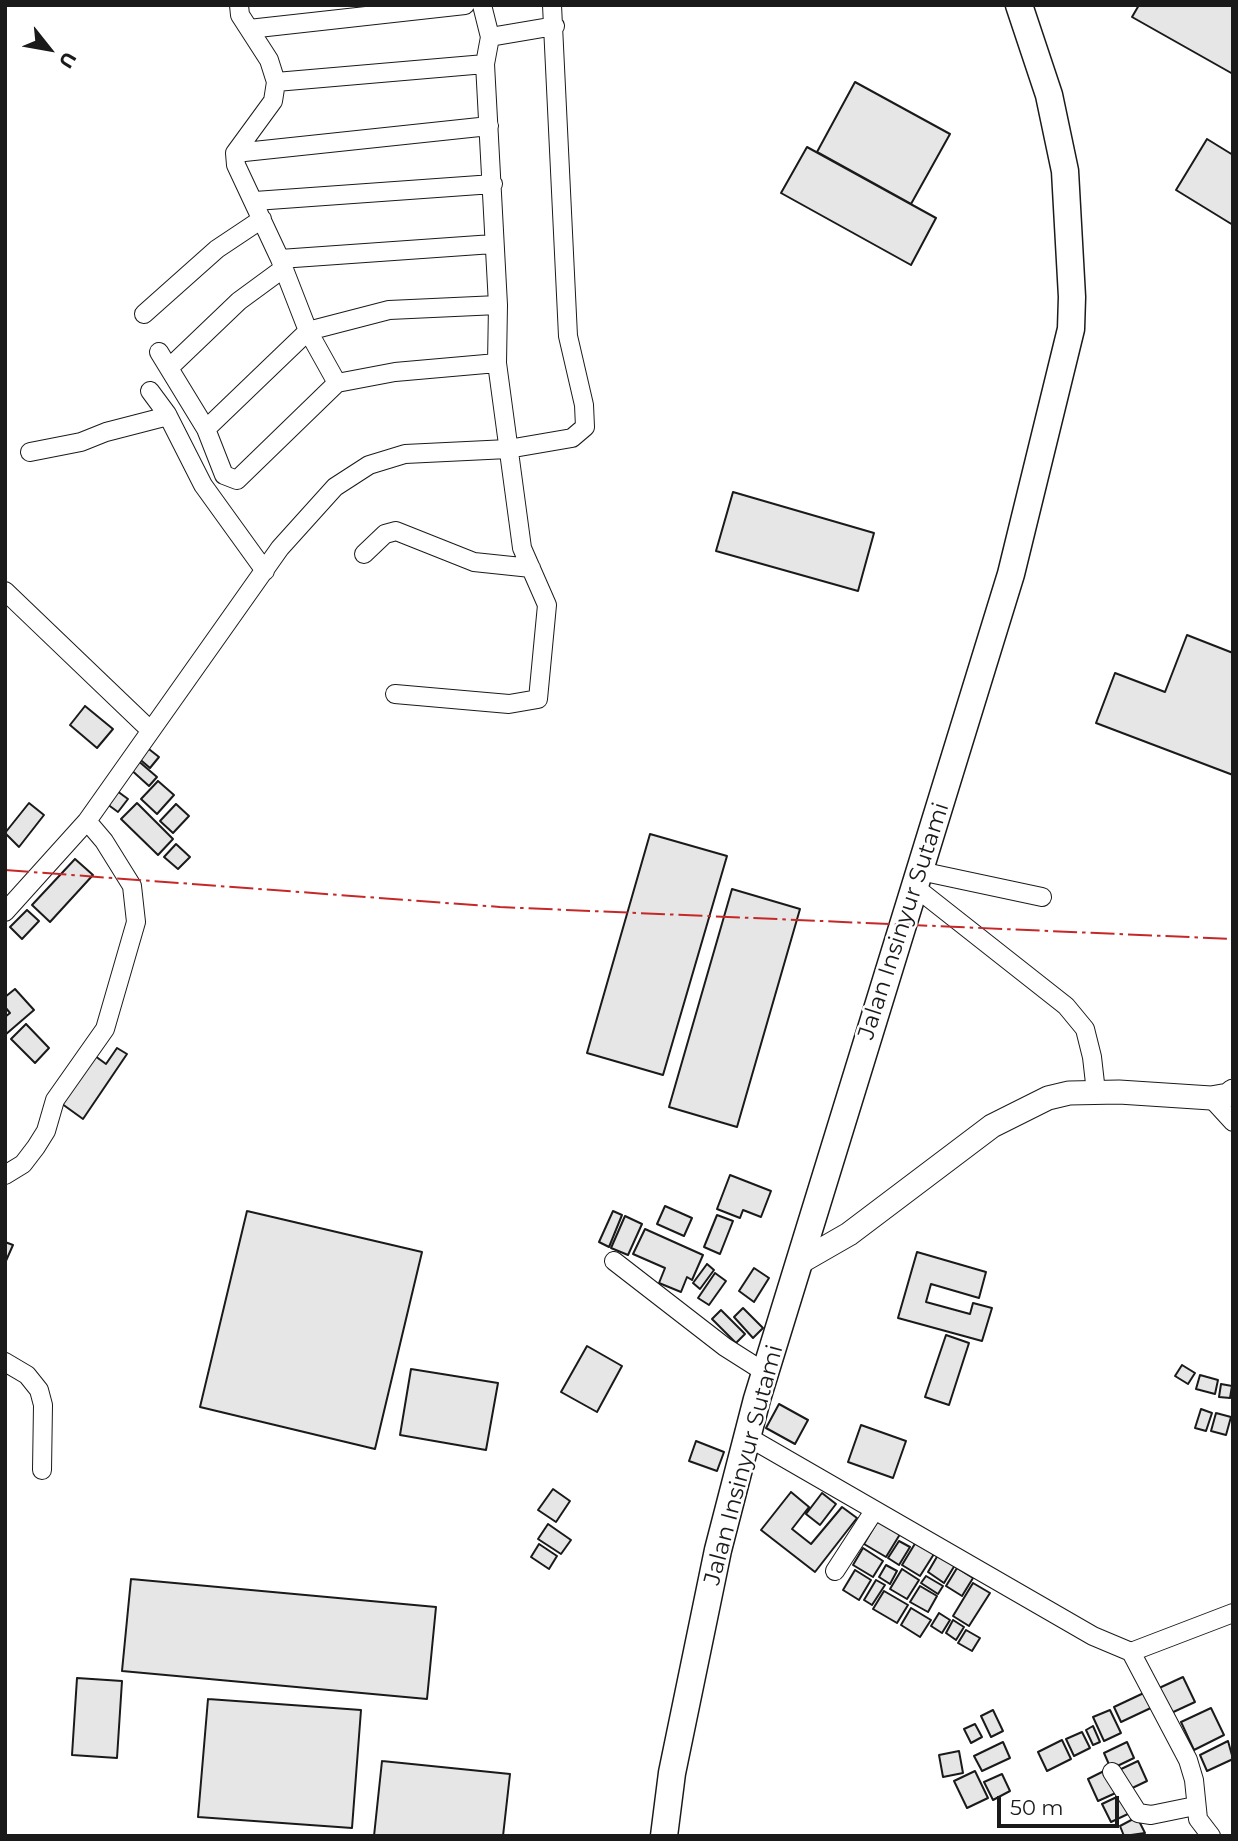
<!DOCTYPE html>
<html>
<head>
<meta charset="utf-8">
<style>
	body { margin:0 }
	#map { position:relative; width:1238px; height:1841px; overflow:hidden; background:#fff; font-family:Montserrat,sans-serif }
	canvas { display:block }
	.frame { position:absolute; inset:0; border:7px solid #1a1a1a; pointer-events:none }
	.north { position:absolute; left:14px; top:14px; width:70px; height:70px; -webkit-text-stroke:5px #fff; paint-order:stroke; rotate:121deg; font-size:19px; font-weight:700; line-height:28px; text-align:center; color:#1a1a1a }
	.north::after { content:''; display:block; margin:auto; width:24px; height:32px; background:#1a1a1a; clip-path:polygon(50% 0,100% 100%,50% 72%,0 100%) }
	.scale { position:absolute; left:997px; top:1796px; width:122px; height:32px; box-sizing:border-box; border:4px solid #1a1a1a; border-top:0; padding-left:9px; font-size:21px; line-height:24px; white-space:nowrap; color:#1a1a1a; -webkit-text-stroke:5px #fff; paint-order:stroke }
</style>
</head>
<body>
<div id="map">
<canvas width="1238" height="1841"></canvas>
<div class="frame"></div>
<div class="north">U</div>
<div class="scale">50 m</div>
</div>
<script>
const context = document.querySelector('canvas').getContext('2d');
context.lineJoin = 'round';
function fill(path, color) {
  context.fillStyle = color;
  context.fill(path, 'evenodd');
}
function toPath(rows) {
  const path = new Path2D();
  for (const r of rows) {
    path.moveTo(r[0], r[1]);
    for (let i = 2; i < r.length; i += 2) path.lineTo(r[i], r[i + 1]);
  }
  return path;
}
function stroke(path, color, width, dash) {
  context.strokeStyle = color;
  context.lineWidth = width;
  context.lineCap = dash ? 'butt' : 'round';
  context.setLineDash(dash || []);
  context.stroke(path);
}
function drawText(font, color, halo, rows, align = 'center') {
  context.font = font + ' Montserrat,sans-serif';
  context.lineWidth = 5;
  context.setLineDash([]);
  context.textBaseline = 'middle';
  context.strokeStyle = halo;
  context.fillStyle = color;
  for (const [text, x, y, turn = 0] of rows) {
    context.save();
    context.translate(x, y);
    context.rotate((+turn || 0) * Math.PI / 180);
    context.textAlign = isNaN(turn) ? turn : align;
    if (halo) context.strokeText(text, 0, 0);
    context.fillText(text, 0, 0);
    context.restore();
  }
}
const building = toPath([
	[1139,5,1233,5,1233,74,1132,17,1139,5],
	[855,82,950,134,911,204,817,152,855,82],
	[1207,139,1233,155,1233,225,1176,190,1207,139],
	[807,147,936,218,911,265,781,193,807,147],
	[733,492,874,533,858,591,716,551,733,492],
	[1187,635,1233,653,1233,775,1096,723,1115,673,1165,692,1187,635],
	[85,706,113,729,97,748,70,725,85,706],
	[145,746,159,757,150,768,136,756,145,746],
	[136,759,157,777,149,786,128,767,136,759],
	[158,781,174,795,157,814,141,799,158,781],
	[113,788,128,799,118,812,103,801,113,788],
	[29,803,44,815,19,847,5,833,29,803],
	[137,803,173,839,158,855,121,819,137,803],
	[176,804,189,816,173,833,160,821,176,804],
	[650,834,727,856,663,1075,587,1053,650,834],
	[176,844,190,857,178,869,164,857,176,844],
	[75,859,93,875,50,922,32,905,75,859],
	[732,889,800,909,737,1127,669,1107,732,889],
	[27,910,39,921,22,939,10,927,27,910],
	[15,989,34,1010,5,1035,5,1017,10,1013,5,1007,5,997,15,989],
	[26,1024,49,1048,35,1063,11,1039,26,1024],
	[117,1048,127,1054,83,1119,58,1101,91,1053,106,1064,117,1048],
	[730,1175,771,1191,761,1217,743,1210,740,1218,717,1209,730,1175],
	[665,1206,692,1218,684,1236,657,1224,665,1206],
	[247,1211,422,1252,375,1449,200,1407,247,1211],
	[613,1211,622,1215,609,1247,599,1242,613,1211],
	[717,1215,733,1221,720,1254,704,1247,717,1215],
	[625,1216,642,1224,628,1255,611,1248,625,1216],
	[645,1229,703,1255,692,1280,687,1277,681,1292,659,1283,665,1268,633,1254,645,1229],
	[5,1242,13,1245,5,1263,5,1242],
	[917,1252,986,1272,979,1298,931,1284,926,1302,970,1314,973,1303,992,1308,982,1341,898,1318,917,1252],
	[707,1264,714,1270,700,1289,693,1283,707,1264],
	[754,1268,769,1278,754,1302,739,1291,754,1268],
	[715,1273,726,1281,709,1305,698,1298,715,1273],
	[743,1308,763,1328,753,1338,734,1317,743,1308],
	[721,1310,745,1334,736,1343,712,1319,721,1310],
	[946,1335,969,1343,949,1405,925,1397,946,1335],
	[587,1346,622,1366,597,1412,561,1392,587,1346],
	[1182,1365,1195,1373,1188,1384,1175,1376,1182,1365],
	[411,1369,498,1383,486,1450,400,1435,411,1369],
	[1200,1375,1218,1380,1215,1394,1196,1389,1200,1375],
	[1221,1384,1232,1386,1230,1398,1219,1397,1221,1384],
	[779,1404,808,1420,795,1444,766,1428,779,1404],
	[1201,1409,1212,1413,1206,1431,1195,1428,1201,1409],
	[1216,1413,1231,1417,1226,1435,1211,1431,1216,1413],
	[861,1425,906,1441,893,1478,848,1462,861,1425],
	[696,1441,724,1452,717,1471,689,1461,696,1441],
	[553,1489,570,1501,556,1522,538,1510,553,1489],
	[791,1492,809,1507,792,1529,811,1544,842,1507,857,1518,815,1572,761,1530,791,1492],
	[822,1493,836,1504,820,1525,806,1514,822,1493],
	[880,1517,902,1531,886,1557,864,1544,880,1517],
	[548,1524,571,1540,561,1554,538,1539,548,1524],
	[899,1541,910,1547,899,1565,888,1558,899,1541],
	[916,1542,934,1554,920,1576,902,1565,916,1542],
	[539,1544,557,1556,549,1569,531,1557,539,1544],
	[863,1548,883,1561,873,1577,853,1565,863,1548],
	[938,1555,955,1565,944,1583,928,1572,938,1555],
	[886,1565,897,1571,890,1584,879,1577,886,1565],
	[957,1568,973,1578,962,1596,946,1586,957,1568],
	[902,1569,919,1580,907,1599,890,1589,902,1569],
	[855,1570,871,1580,859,1600,843,1590,855,1570],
	[926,1576,943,1586,938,1594,921,1583,926,1576],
	[131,1579,436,1607,427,1699,122,1671,131,1579],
	[876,1580,885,1585,872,1605,864,1600,876,1580],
	[973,1583,990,1593,969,1626,953,1616,973,1583],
	[920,1586,937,1596,928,1612,910,1602,920,1586],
	[884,1591,908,1605,897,1623,873,1609,884,1591],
	[911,1608,931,1620,920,1637,901,1625,911,1608],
	[939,1613,950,1620,942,1633,931,1626,939,1613],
	[953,1620,964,1627,956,1640,946,1633,953,1620],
	[966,1630,980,1638,972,1651,958,1643,966,1630],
	[1183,1677,1195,1702,1169,1714,1157,1689,1183,1677],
	[77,1678,122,1681,117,1758,72,1755,77,1678],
	[1148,1691,1155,1706,1121,1722,1114,1707,1148,1691],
	[208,1699,361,1710,352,1828,198,1817,208,1699],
	[1211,1708,1224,1735,1194,1750,1181,1722,1211,1708],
	[993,1710,1003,1731,991,1737,981,1716,993,1710],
	[1110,1710,1121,1733,1104,1741,1093,1717,1110,1710],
	[975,1724,982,1737,971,1743,964,1729,975,1724],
	[1093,1726,1100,1742,1093,1745,1086,1730,1093,1726],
	[1082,1732,1090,1748,1074,1756,1066,1739,1082,1732],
	[1062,1740,1071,1759,1047,1771,1038,1752,1062,1740],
	[1228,1741,1233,1759,1207,1771,1200,1755,1228,1741],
	[1003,1742,1010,1758,982,1771,974,1756,1003,1742],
	[1127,1742,1134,1758,1111,1769,1104,1753,1127,1742],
	[959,1751,963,1773,943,1777,939,1755,959,1751],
	[382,1761,510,1774,503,1836,374,1836,382,1761],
	[1138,1761,1147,1781,1126,1791,1117,1771,1138,1761],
	[1110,1768,1120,1791,1098,1801,1088,1779,1110,1768],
	[975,1771,988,1798,967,1808,954,1781,975,1771],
	[1002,1774,1010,1791,993,1800,984,1782,1002,1774],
	[1121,1795,1130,1813,1111,1822,1102,1804,1121,1795],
	[1137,1817,1145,1833,1124,1836,1120,1826,1137,1817]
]);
const minor = toPath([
	[239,5,240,15,269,60,276,82,273,101,235,153,236,165,280,259],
	[249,29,465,5],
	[490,37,555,26],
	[276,82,485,64],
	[235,153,489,126],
	[255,201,493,184],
	[144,314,217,249,262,219],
	[159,352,206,429,224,475,237,480,337,383,395,372,497,363],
	[170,367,239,301,284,268],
	[337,383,308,331,280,259,493,244],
	[150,391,167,414,203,485,265,571],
	[206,429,308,331,389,310,498,305],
	[30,452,81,442,106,432,168,416],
	[364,554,385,534,396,531,474,562,531,568],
	[5,591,149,729],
	[395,694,509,704,538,699,547,605,522,548,497,363,498,305,485,64,490,37,482,5],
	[920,871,1042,897],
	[915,887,1066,1006,1085,1029,1092,1057,1096,1092],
	[5,912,87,821,280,548,335,487,369,465,405,454,508,449,572,438,585,427,584,405,568,336,552,5],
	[1211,1098,1233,1122],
	[5,1175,23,1164,36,1147,46,1131,55,1100,105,1029,136,922,132,886,104,841,87,821],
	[614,1261,725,1347,766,1373],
	[5,1362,27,1375,39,1390,43,1405,42,1470],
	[748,1437,1093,1636,1131,1652,1233,1613],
	[835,1571,874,1511],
	[1131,1652,1188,1760,1194,1780,1198,1819,1211,1836],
	[1112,1772,1138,1813,1151,1815,1195,1806]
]);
const major = toPath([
	[802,1261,849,1234,992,1126,1048,1098,1069,1093,1119,1092,1211,1098,1228,1095,1233,1091]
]);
const highway = toPath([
	[664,1836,672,1773,718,1550,757,1399,1011,574,1071,329,1072,297,1065,171,1049,95,1019,5]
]);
const power = toPath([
	[5,870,500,907,1233,939]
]);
const streetNames = [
	["Jalan Insinyur Sutami",904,921,-72],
	["Jalan Insinyur Sutami",744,1465,-75]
];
fill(building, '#e6e6e6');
stroke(building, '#1a1a1a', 2);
stroke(minor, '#1a1a1a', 20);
stroke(major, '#1a1a1a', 25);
stroke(highway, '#1a1a1a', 29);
stroke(minor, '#fff', 18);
stroke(major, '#fff', 23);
stroke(highway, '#fff', 26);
stroke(power, '#c62828', 2, [24, 5, 3.5, 5]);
drawText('23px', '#1a1a1a', '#fff', streetNames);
</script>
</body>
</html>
